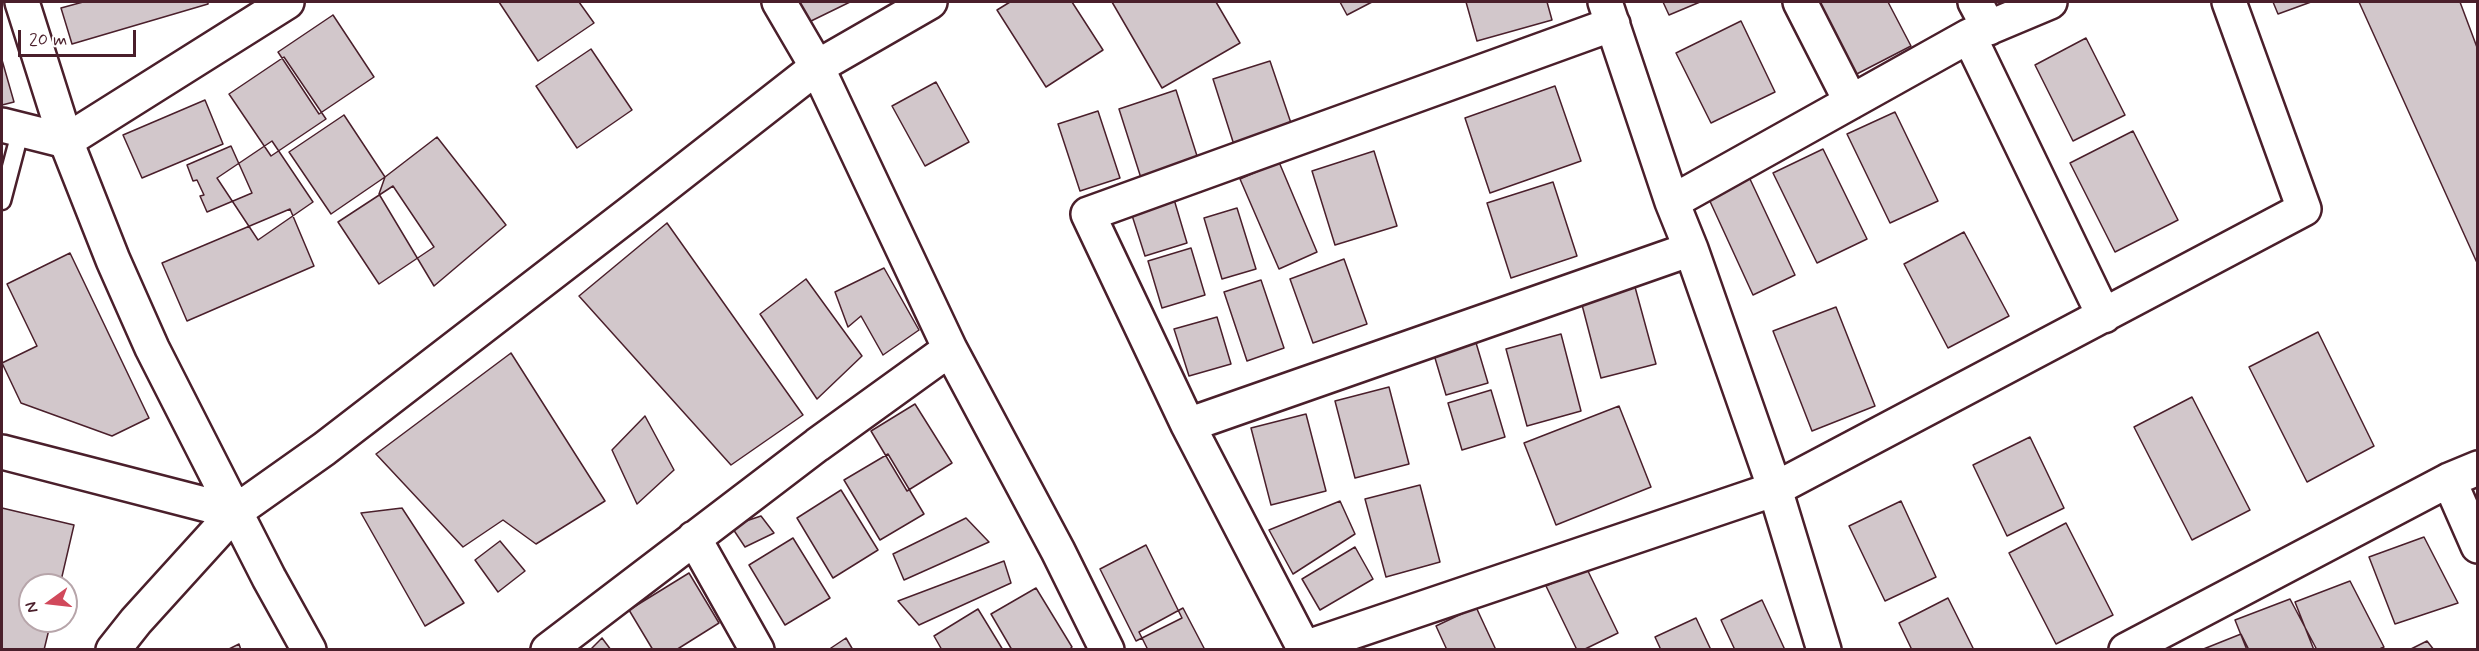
<!DOCTYPE html>
<html>
<head>
<meta charset="utf-8">
<style>
	body { margin:0 }
	#map { position:relative; width:2479px; height:651px; overflow:hidden; background:#fff; font-family:Mynerve,sans-serif }
	canvas { display:block }
	.frame { position:absolute; inset:0; border:3px solid #4a1f2b; pointer-events:none }
	.north { position:absolute; left:18px; top:573px; width:60px; height:60px; box-sizing:border-box; background:#fff; border:2px solid #b7a5aa; border-radius:50%; rotate:255deg; font-size:16px; font-weight:700; line-height:24px; text-align:center; color:#4a1f2b }
	.north::after { content:''; display:block; margin:auto; width:21px; height:27px; background:#d1495b; clip-path:polygon(50% 0,100% 100%,50% 72%,0 100%) }
	.scale { position:absolute; left:18px; top:30px; width:118px; height:27px; box-sizing:border-box; border:3px solid #4a1f2b; border-top:0; padding-left:8px; font-size:18px; line-height:21px; white-space:nowrap; color:#4a1f2b; -webkit-text-stroke:4px #fff; paint-order:stroke }
</style>
</head>
<body>
<div id="map">
<canvas width="2479" height="651"></canvas>
<div class="frame"></div>
<div class="north">N</div>
<div class="scale">20 m</div>
</div>
<script>
const context = document.querySelector('canvas').getContext('2d');
context.lineJoin = 'round';
function fill(path, color) {
  context.fillStyle = color;
  context.fill(path, 'evenodd');
}
function toPath(rows) {
  const path = new Path2D();
  for (const r of rows) {
    path.moveTo(r[0], r[1]);
    for (let i = 2; i < r.length; i += 2) path.lineTo(r[i], r[i + 1]);
  }
  return path;
}
function stroke(path, color, width, dash) {
  context.strokeStyle = color;
  context.lineWidth = width;
  context.lineCap = dash ? 'butt' : 'round';
  context.setLineDash(dash || []);
  context.stroke(path);
}
const building = toPath([
	[83,2,208,2,208,4,72,44,61,8,83,2],
	[499,2,579,2,594,23,538,61,499,2],
	[796,2,850,2,807,23,796,2],
	[1010,2,1072,2,1103,50,1046,87,997,10,1010,2],
	[1112,2,1216,2,1240,43,1162,88,1112,2],
	[1340,2,1372,2,1347,15,1340,2],
	[1466,2,1547,2,1552,20,1477,41,1466,2],
	[1663,2,1700,2,1669,15,1663,2],
	[1811,2,1888,2,1911,46,1849,78,1811,2],
	[2273,2,2311,2,2278,14,2273,2],
	[2359,2,2460,2,2478,50,2478,265,2359,2],
	[333,15,374,77,319,114,278,52,333,15],
	[1741,21,1775,92,1711,123,1676,53,1741,21],
	[2086,38,2125,115,2073,141,2035,65,2086,38],
	[591,49,632,110,577,148,536,86,591,49],
	[284,57,326,119,271,156,229,94,284,57],
	[2,60,14,102,2,105,2,60],
	[1270,61,1293,129,1235,148,1213,79,1270,61],
	[936,82,969,142,925,166,892,106,936,82],
	[1555,86,1581,161,1490,193,1465,118,1555,86],
	[1176,90,1198,159,1141,178,1119,109,1176,90],
	[205,100,223,144,142,178,123,135,205,100],
	[1098,111,1120,178,1080,191,1058,124,1098,111],
	[1895,112,1938,201,1890,223,1847,134,1895,112],
	[344,115,385,177,331,214,289,152,344,115],
	[2133,131,2178,220,2115,252,2070,163,2133,131],
	[437,137,506,225,434,286,379,194,385,177,437,137],
	[272,141,313,202,258,240,217,178,272,141],
	[231,146,252,193,207,212,200,196,204,195,197,180,193,181,187,165,231,146],
	[1823,149,1867,239,1817,263,1773,173,1823,149],
	[1374,151,1397,226,1335,245,1312,171,1374,151],
	[1279,162,1317,252,1279,269,1240,179,1279,162],
	[1749,177,1795,275,1753,295,1708,197,1749,177],
	[1553,182,1577,256,1511,278,1487,203,1553,182],
	[393,186,434,247,379,284,338,222,393,186],
	[1173,196,1187,243,1145,256,1130,209,1173,196],
	[1237,208,1256,269,1222,279,1204,218,1237,208],
	[290,209,314,266,187,321,162,263,290,209],
	[667,223,803,415,731,465,579,296,667,223],
	[1964,232,2009,316,1948,348,1904,264,1964,232],
	[1191,248,1205,295,1162,308,1148,261,1191,248],
	[70,253,149,418,112,436,21,403,2,363,37,346,7,284,70,253],
	[1344,259,1367,324,1313,343,1290,279,1344,259],
	[884,268,919,330,883,355,861,316,848,327,835,292,884,268],
	[806,279,862,356,817,399,760,314,806,279],
	[1261,280,1284,348,1247,361,1224,292,1261,280],
	[1635,287,1656,364,1601,378,1581,301,1635,287],
	[1836,307,1875,406,1812,431,1773,331,1836,307],
	[1217,317,1231,364,1189,376,1174,329,1217,317],
	[2318,332,2374,446,2307,482,2249,367,2318,332],
	[1561,334,1581,411,1527,426,1506,349,1561,334],
	[1474,336,1488,383,1446,395,1432,348,1474,336],
	[511,353,605,501,536,544,503,520,463,547,376,454,511,353],
	[1389,387,1409,464,1355,478,1335,401,1389,387],
	[1491,390,1505,437,1462,450,1448,403,1491,390],
	[2192,397,2250,510,2192,540,2134,427,2192,397],
	[915,404,952,463,907,491,871,431,915,404],
	[1619,406,1651,487,1556,525,1524,443,1619,406],
	[1306,414,1326,491,1271,505,1251,428,1306,414],
	[645,416,674,470,637,504,612,450,645,416],
	[2030,437,2064,508,2007,536,1973,465,2030,437],
	[888,454,924,514,880,540,844,480,888,454],
	[1420,485,1440,562,1386,577,1365,499,1420,485],
	[841,490,878,550,833,578,797,518,841,490],
	[1340,501,1355,534,1293,574,1269,530,1340,501],
	[1901,501,1936,577,1885,601,1849,526,1901,501],
	[2,508,74,525,60,585,30,585,30,621,51,621,44,650,2,650,2,508],
	[402,508,464,603,425,626,361,513,402,508],
	[761,516,774,533,745,547,731,526,761,516],
	[966,518,989,542,904,580,893,554,966,518],
	[2066,523,2113,615,2056,644,2009,553,2066,523],
	[2424,537,2458,603,2395,624,2369,557,2424,537],
	[793,538,830,598,785,625,749,565,793,538],
	[500,541,525,571,498,592,475,560,500,541],
	[1146,545,1182,618,1136,641,1100,569,1146,545],
	[1355,547,1373,579,1320,610,1302,579,1355,547],
	[1004,561,1011,583,919,625,898,601,1004,561],
	[1586,567,1618,633,1583,650,1577,650,1546,586,1586,567],
	[689,573,719,623,676,650,653,650,629,610,689,573],
	[2350,581,2384,647,2377,650,2314,650,2295,602,2350,581],
	[1036,588,1072,647,1069,650,1012,650,991,614,1036,588],
	[1948,598,1974,650,1912,650,1899,623,1948,598],
	[2290,599,2317,650,2247,650,2235,620,2290,599],
	[1762,600,1785,650,1735,650,1721,620,1762,600],
	[1476,607,1496,650,1447,650,1436,626,1476,607],
	[1183,608,1205,650,1148,650,1139,632,1183,608],
	[978,609,1003,650,942,650,934,636,978,609],
	[1696,618,1711,650,1661,650,1655,637,1696,618],
	[2241,634,2249,650,2201,650,2241,634],
	[602,638,611,650,590,650,602,638],
	[846,638,853,650,828,650,846,638],
	[2427,641,2434,650,2409,650,2427,641],
	[239,644,241,650,227,650,239,644]
]);
const lane = toPath([
	[2,201,21,129]
]);
const street = toPath([
	[779,2,817,67,950,349,1058,551,1107,650],
	[1605,2,1672,202,1691,249,1775,489,1824,650],
	[1800,2,1851,102],
	[1975,2,1989,28],
	[1969,36,2104,316],
	[2,125,66,141,287,2],
	[1672,202,1969,36,2050,2],
	[1188,425,1691,249],
	[2449,480,2478,546],
	[694,538,757,650],
	[1305,648,1775,489,2304,209,2229,2],
	[548,650,817,445,950,349],
	[1305,650,1188,425,1088,214,1613,24],
	[2126,650,2449,480,2478,468]
]);
const secondary = toPath([
	[22,2,66,141,113,260,152,348,269,578,309,650],
	[2,452,235,512],
	[113,650,136,621,235,512,324,449,638,207,817,67,930,2]
]);
fill(building, '#d2c7cb');
stroke(building, '#4a1f2b', 1.5);
stroke(lane, '#4a1f2b', 21);
stroke(street, '#4a1f2b', 38);
stroke(secondary, '#4a1f2b', 38);
stroke(lane, '#fff', 16);
stroke(street, '#fff', 33);
stroke(secondary, '#fff', 33);
</script>
</body>
</html>
